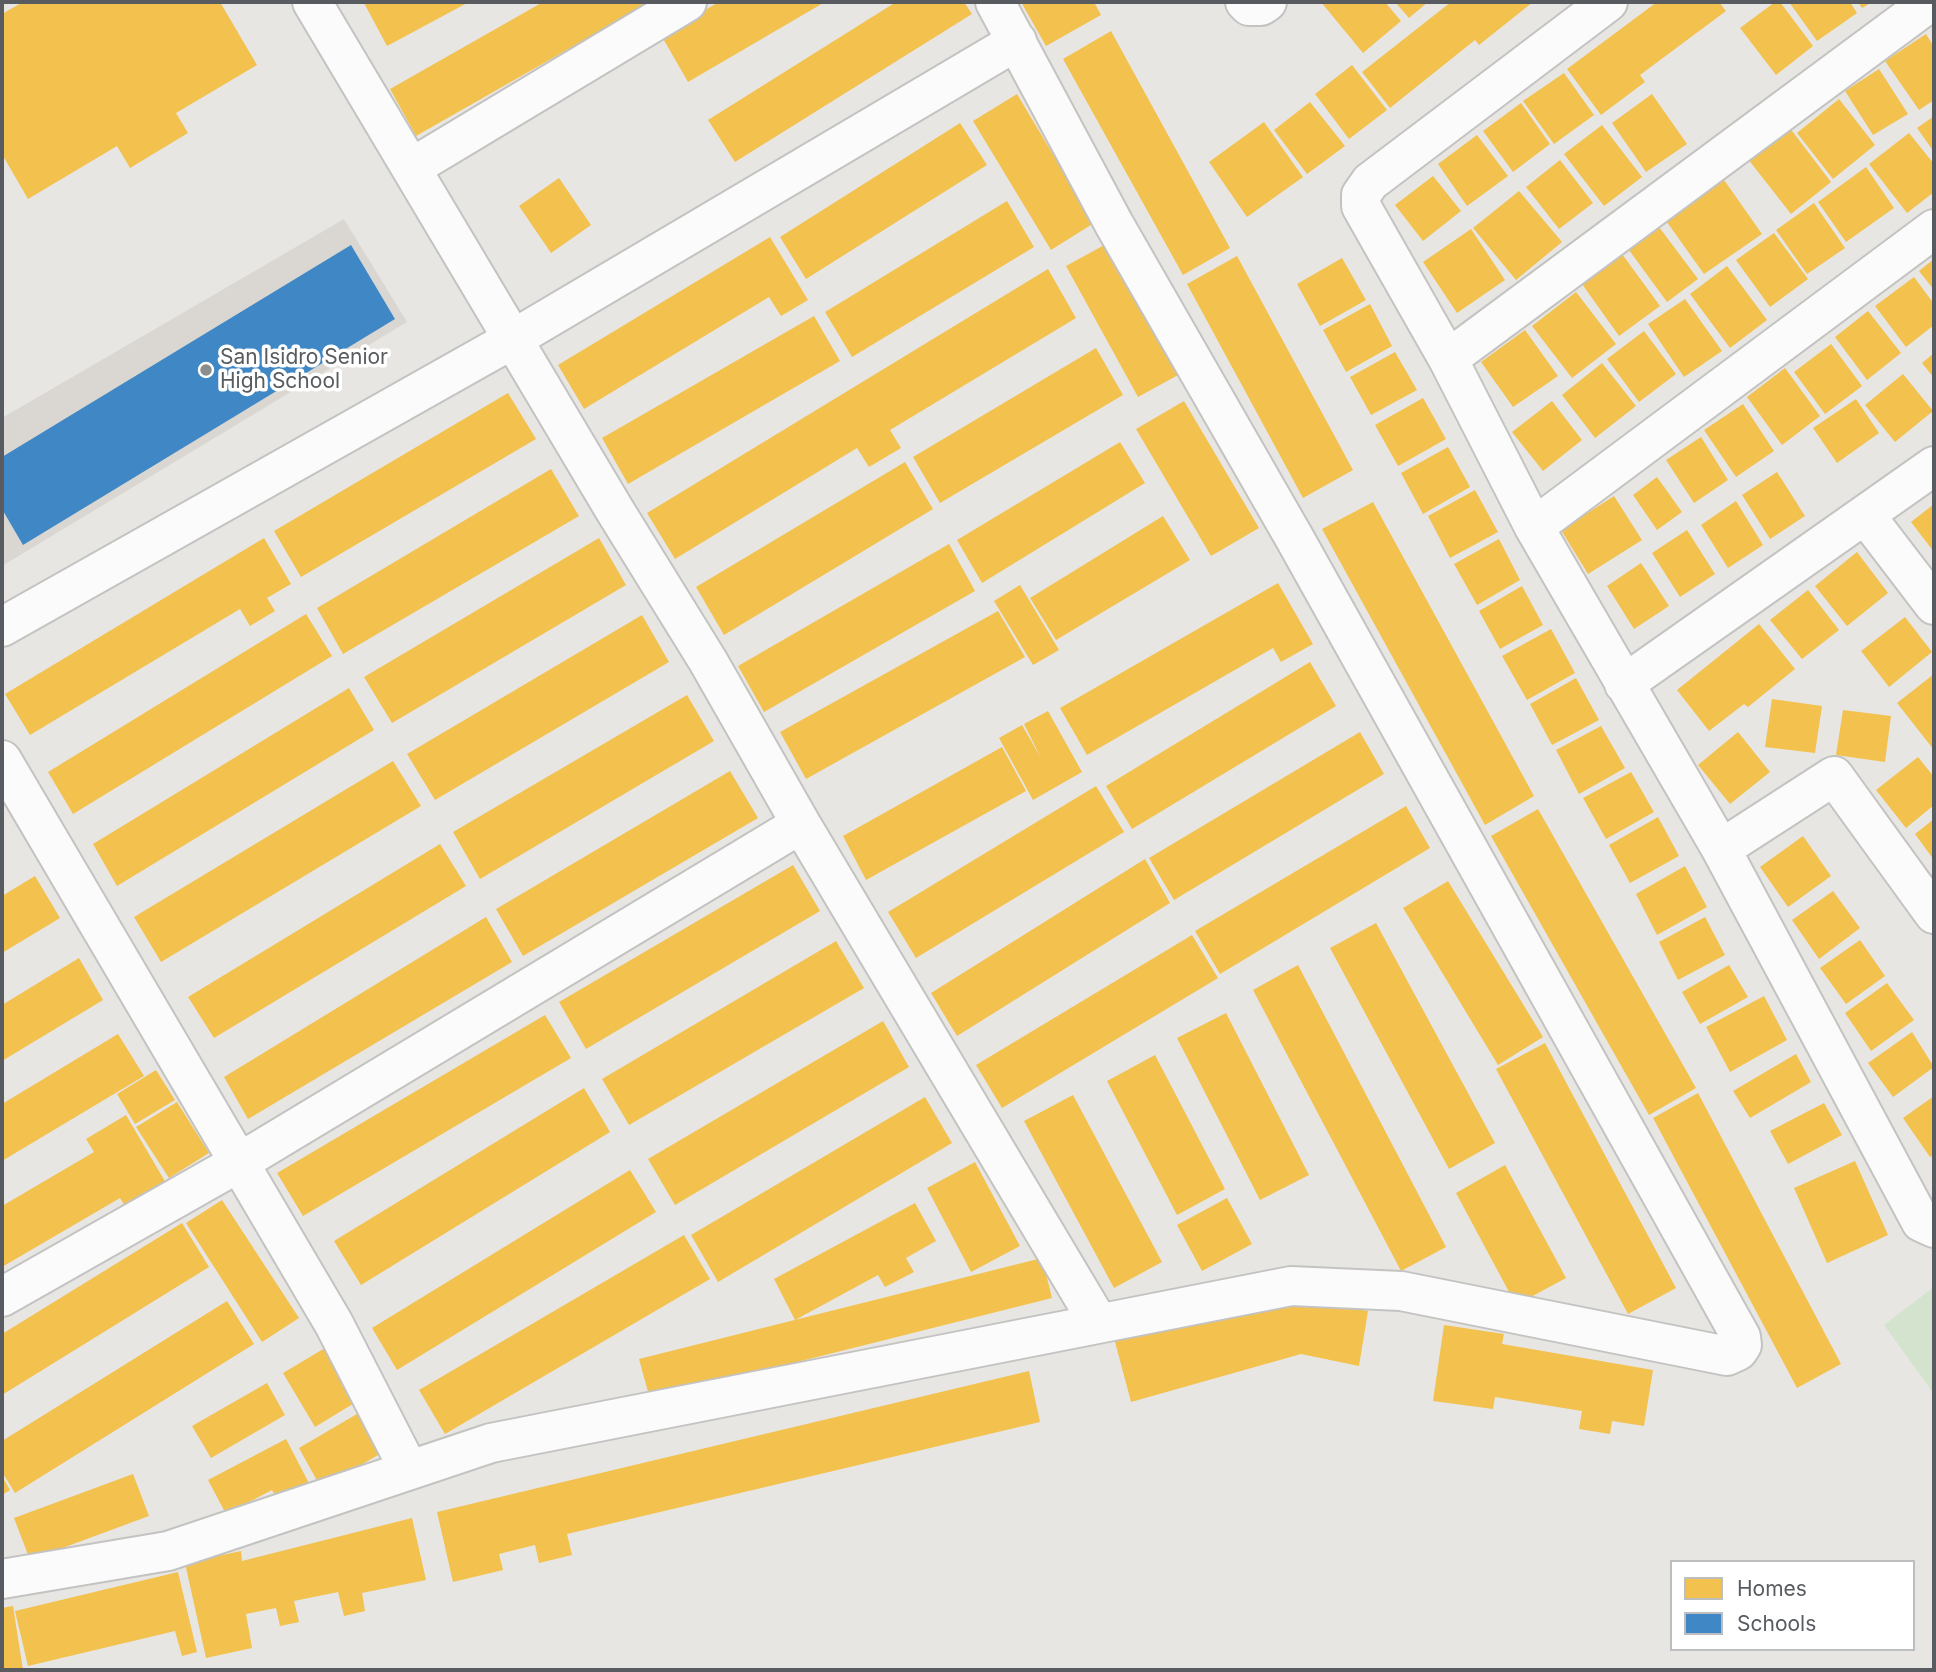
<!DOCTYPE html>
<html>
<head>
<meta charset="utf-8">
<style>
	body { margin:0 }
	#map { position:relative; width:1936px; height:1672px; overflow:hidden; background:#e8e6e3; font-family:Inter,sans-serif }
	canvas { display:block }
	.frame { position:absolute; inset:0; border:4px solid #585c60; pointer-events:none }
	.legend { position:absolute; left:1670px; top:1560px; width:245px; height:91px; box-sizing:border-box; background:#fff; border:2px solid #bcbebf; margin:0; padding:9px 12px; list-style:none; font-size:21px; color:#585c60 }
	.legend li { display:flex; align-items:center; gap:14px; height:35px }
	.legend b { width:35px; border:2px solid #bcbebf }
</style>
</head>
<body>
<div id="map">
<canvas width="1936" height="1672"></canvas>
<div class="frame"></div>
<ul class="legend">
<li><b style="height:19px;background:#f2c14e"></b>Homes</li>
<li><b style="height:19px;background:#3f88c5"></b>Schools</li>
</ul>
</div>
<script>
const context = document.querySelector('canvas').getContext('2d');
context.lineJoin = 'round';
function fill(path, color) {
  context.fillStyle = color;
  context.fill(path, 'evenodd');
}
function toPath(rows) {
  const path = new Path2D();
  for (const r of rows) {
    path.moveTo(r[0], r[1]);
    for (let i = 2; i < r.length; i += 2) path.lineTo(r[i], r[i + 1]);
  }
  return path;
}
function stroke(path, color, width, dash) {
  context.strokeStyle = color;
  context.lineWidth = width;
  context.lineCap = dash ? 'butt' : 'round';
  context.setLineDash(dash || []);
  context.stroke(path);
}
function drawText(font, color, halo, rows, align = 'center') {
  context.font = font + ' Inter,sans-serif';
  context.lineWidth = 7;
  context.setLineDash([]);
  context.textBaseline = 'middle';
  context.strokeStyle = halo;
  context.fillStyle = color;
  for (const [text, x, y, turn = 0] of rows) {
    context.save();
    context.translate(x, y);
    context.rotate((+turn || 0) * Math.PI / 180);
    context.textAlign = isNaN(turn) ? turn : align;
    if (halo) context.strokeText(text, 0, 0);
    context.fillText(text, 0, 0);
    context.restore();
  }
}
const education = toPath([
	[344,219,407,322,2,566,2,418]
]);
const green = toPath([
	[1934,1287,1934,1394,1884,1325]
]);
const homes = toPath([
	[23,2,220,2,257,65,176,113,188,133,130,168,117,146,28,199,2,154,2,14],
	[367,2,469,2,387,46,364,3],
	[543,2,651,2,416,136,390,89],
	[719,2,825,2,688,82,661,35],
	[896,2,964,2,972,14,735,162,708,120],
	[1021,2,1094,2,1101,15,1046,46],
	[1321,2,1385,2,1401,21,1363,53],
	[1395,2,1428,2,1409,18],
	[1451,2,1533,2,1479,45,1475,40,1390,108,1362,72],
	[1657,2,1719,2,1726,11,1640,75,1645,82,1601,115,1567,69],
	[1775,2,1780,2,1813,46,1776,75,1740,28],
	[1789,2,1850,2,1857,13,1817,41],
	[1858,2,1872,2,1862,8],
	[1111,31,1230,248,1183,275,1063,59],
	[1926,34,1934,47,1934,100,1919,110,1885,61],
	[1352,65,1387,110,1349,139,1315,94],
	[1879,69,1908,114,1873,135,1845,91],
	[1564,73,1594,115,1554,144,1523,101],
	[1017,94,1094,223,1051,250,973,121],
	[1652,94,1687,144,1646,172,1612,123],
	[1839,99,1875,145,1833,179,1797,133],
	[1310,102,1345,146,1307,174,1274,130],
	[1521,103,1550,144,1513,172,1483,131],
	[1934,116,1934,152,1917,128],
	[1264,122,1303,177,1247,217,1209,162],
	[960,123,987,165,806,279,780,237],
	[1786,123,1831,182,1791,214,1744,154],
	[1602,125,1642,177,1604,206,1564,154],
	[1909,133,1934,164,1934,192,1907,213,1869,164],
	[1477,135,1508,176,1467,206,1438,164],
	[1560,160,1593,203,1559,229,1526,187],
	[1866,167,1894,208,1846,242,1818,202],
	[1433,176,1461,211,1423,241,1395,205],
	[1722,177,1762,234,1704,274,1664,218],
	[559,178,591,225,551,253,519,206],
	[1519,191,1562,242,1516,280,1473,228],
	[1007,201,1034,247,852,357,825,312],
	[1814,203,1845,248,1807,274,1776,230],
	[1656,223,1698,279,1667,302,1626,246],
	[1471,229,1505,280,1457,313,1423,262],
	[1774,233,1808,279,1770,307,1736,260],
	[770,237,808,300,781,316,769,297,584,409,558,365],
	[1108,243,1180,374,1138,397,1066,266],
	[1622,254,1660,306,1619,336,1582,284],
	[1237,256,1353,470,1303,498,1187,284],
	[1342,258,1366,300,1320,326,1297,284],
	[1934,259,1934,290,1919,271],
	[1727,266,1767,320,1730,348,1690,294],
	[1048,269,1076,318,890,430,901,448,869,467,857,448,675,559,647,513],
	[1914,277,1934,304,1934,325,1906,347,1875,306],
	[1576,292,1616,344,1572,378,1532,326],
	[1685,299,1722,351,1684,377,1648,324],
	[1370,304,1392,346,1346,372,1323,330],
	[1868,311,1901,353,1867,380,1835,337],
	[814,316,840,361,628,484,602,438],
	[1525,330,1558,376,1513,407,1481,362],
	[1644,331,1676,374,1639,402,1607,359],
	[1831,344,1862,386,1825,414,1794,372],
	[1096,348,1123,395,940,503,913,457],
	[1395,352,1417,390,1371,415,1350,377],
	[1934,353,1934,378,1922,363],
	[1602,363,1636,406,1595,438,1562,395],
	[1785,368,1820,416,1782,445,1747,397],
	[1903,374,1933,411,1895,442,1865,405],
	[508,393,536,439,301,577,274,531],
	[1423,398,1446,439,1398,466,1375,425],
	[1856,399,1879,433,1837,463,1813,428],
	[1184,401,1259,528,1211,556,1136,429],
	[1552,401,1582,440,1543,471,1512,432],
	[1743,404,1774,451,1736,477,1704,430],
	[1701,437,1728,480,1694,503,1666,460],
	[1120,442,1145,483,982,583,957,540],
	[1448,447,1470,487,1423,514,1401,473],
	[905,462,933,509,724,635,696,587],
	[551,469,579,516,343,654,317,608],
	[1777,472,1805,516,1770,539,1742,495],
	[1657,477,1682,512,1657,530,1633,495],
	[1475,490,1498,532,1450,558,1428,516],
	[1614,496,1642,540,1588,574,1561,530],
	[1736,501,1763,545,1728,568,1701,525],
	[1373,502,1534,796,1485,825,1322,529],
	[1934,504,1934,552,1911,522],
	[1163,516,1190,560,1056,640,1030,598],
	[1687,530,1715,574,1680,597,1652,553],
	[264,538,291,584,267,598,275,611,250,626,240,609,30,735,5,694],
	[599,538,626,585,392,723,364,677],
	[1499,539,1520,580,1477,605,1454,564],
	[949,544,975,591,764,712,738,666],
	[1857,552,1888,593,1847,626,1815,586],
	[1641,563,1669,606,1634,629,1607,586],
	[1278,583,1313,644,1281,662,1273,648,1087,755,1060,708],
	[1020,585,1059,650,1033,665,994,601],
	[1522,586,1543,625,1500,649,1479,611],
	[1808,590,1839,630,1802,659,1770,620],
	[998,611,1025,657,806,779,780,732],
	[306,614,332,656,73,814,48,772],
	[642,615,669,662,435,800,407,754],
	[1905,617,1932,652,1889,687,1861,651],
	[1759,624,1795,669,1748,707,1744,704,1709,731,1677,690],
	[1551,629,1575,673,1527,700,1502,656],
	[1310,662,1336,706,1132,829,1106,786],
	[1934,674,1934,750,1897,703],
	[1576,678,1599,720,1552,745,1530,704],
	[349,688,374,730,117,886,93,844],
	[687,695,714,741,480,879,453,832],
	[1772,699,1822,706,1815,753,1765,747],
	[1843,710,1891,716,1885,762,1836,755],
	[1048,711,1082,772,1033,800,999,738,1022,725,1041,758,1024,724],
	[1601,726,1625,768,1579,794,1556,750],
	[1360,732,1384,774,1174,900,1149,858],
	[1738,732,1770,772,1730,804,1698,765],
	[1002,747,1026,791,866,880,843,836],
	[1918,757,1934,777,1934,805,1906,828,1876,790],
	[393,761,421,806,161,962,134,917],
	[730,771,758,818,523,956,496,909],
	[1631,772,1654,812,1606,839,1583,798],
	[1096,786,1124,832,916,958,888,912],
	[1406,806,1430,848,1220,974,1195,931],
	[1538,809,1696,1088,1649,1115,1491,836],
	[1658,817,1679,856,1630,883,1609,845],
	[1934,819,1934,860,1915,834],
	[1803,836,1831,876,1788,907,1760,867],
	[440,844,466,886,214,1038,188,997],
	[1145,859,1170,903,957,1036,931,993],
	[793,865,820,911,586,1049,559,1002],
	[1685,866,1707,907,1657,935,1636,894],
	[35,876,60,918,2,953,2,896],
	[1448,881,1543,1037,1498,1065,1403,908],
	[1833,891,1860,928,1819,959,1792,920],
	[486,917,512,962,248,1119,224,1077],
	[1705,917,1725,955,1678,980,1659,942],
	[1376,923,1495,1143,1449,1169,1330,948],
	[1192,935,1218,978,1002,1108,976,1065],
	[1860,940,1885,976,1846,1004,1820,968],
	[836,941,864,988,629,1125,602,1079],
	[79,958,103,1000,2,1061,2,1005],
	[1298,965,1446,1247,1401,1271,1253,990],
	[1729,965,1748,997,1700,1024,1682,992],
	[1887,983,1914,1020,1871,1051,1845,1013],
	[1764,996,1787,1040,1730,1072,1706,1027],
	[1226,1013,1309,1175,1260,1200,1177,1038],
	[545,1015,571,1058,303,1216,277,1173],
	[883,1021,909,1067,675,1205,648,1159],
	[1912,1032,1934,1067,1893,1097,1868,1063],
	[118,1034,144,1076,2,1161,2,1104],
	[1545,1043,1676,1288,1628,1314,1496,1069],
	[1796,1054,1811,1082,1750,1118,1733,1091],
	[1155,1055,1225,1189,1177,1215,1107,1081],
	[156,1070,175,1100,135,1124,117,1094],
	[584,1088,610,1132,361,1285,334,1241],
	[1698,1093,1841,1364,1797,1388,1653,1118],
	[1073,1095,1162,1262,1114,1288,1024,1121],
	[1934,1096,1934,1155,1930,1157,1903,1118],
	[925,1097,952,1143,718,1282,691,1235],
	[177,1102,209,1153,169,1178,136,1127],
	[1824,1103,1842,1135,1788,1164,1770,1131],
	[126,1115,166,1183,126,1208,120,1198,2,1267,2,1206,94,1152,86,1139],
	[1855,1161,1888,1235,1827,1263,1794,1188],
	[975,1162,1020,1246,971,1272,927,1188],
	[1505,1165,1566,1278,1516,1305,1456,1193],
	[630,1170,656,1212,397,1370,372,1328],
	[1227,1198,1252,1244,1202,1271,1177,1225],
	[222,1200,299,1318,262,1342,186,1223],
	[915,1203,936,1241,906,1258,914,1272,885,1287,878,1275,795,1320,774,1279],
	[182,1223,209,1267,2,1395,2,1334],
	[684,1235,710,1279,445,1434,419,1390],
	[1042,1258,1052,1298,650,1399,639,1359],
	[227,1301,254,1344,15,1493,2,1472,2,1441],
	[1300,1304,1338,1305,1368,1311,1359,1366,1301,1354,1131,1402,1114,1338],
	[1444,1325,1504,1334,1502,1344,1653,1370,1644,1426,1612,1421,1610,1434,1579,1429,1582,1411,1495,1397,1493,1409,1433,1401],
	[325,1348,356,1402,315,1427,283,1373],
	[1029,1371,1040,1422,567,1534,572,1555,539,1563,535,1545,499,1554,503,1570,453,1582,437,1512],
	[267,1383,285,1415,211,1458,192,1426],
	[362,1411,385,1451,321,1488,299,1448],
	[286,1439,312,1489,280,1506,272,1490,226,1514,208,1480],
	[133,1474,149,1516,30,1560,14,1518],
	[2,1476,10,1490,2,1495],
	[412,1518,426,1580,362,1593,365,1611,344,1616,338,1592,294,1601,299,1622,280,1626,276,1608,246,1614,252,1648,206,1658,185,1563,241,1551,242,1561],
	[178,1572,197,1652,182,1656,175,1631,28,1666,15,1611],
	[13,1606,23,1670,2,1669,2,1608]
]);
const schools = toPath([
	[351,245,395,319,23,545,2,509,2,457]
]);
const minor = toPath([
	[312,2,614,509,708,661,801,824,1098,1322],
	[1245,2,1249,6,1261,6,1267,2],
	[1608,2,1370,182,1361,195,1361,206,1448,359,1534,527,1721,849,1921,1222,1934,1228],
	[411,168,687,2],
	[1448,359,1930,2],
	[1866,516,1934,605],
	[1534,527,1934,229],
	[2,627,513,339,1017,41],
	[1624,684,1934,466],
	[2,760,334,1324,409,1470],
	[1721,849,1834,776,1934,914],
	[2,1297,240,1162,801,824],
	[2,1579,168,1551,491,1443,1291,1286,1401,1291,1727,1356,1738,1351,1742,1345,1741,1337,1295,539,1114,224,995,2]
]);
const markers = [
	[206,370,7,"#8a8c8e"]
];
const poiNames = [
	["San Isidro Senior",220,358],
	["High School",220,382]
];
fill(education, '#dad7d2');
fill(green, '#d3e3ce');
fill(homes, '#f2c14e');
fill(schools, '#3f88c5');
stroke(minor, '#c3c3c2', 42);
stroke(minor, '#fcfbfb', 38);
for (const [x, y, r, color] of markers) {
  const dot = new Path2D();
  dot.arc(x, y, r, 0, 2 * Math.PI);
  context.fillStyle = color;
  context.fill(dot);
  stroke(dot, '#fff', 2.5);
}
drawText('21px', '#585c60', '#fff', poiNames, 'left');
</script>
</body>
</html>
